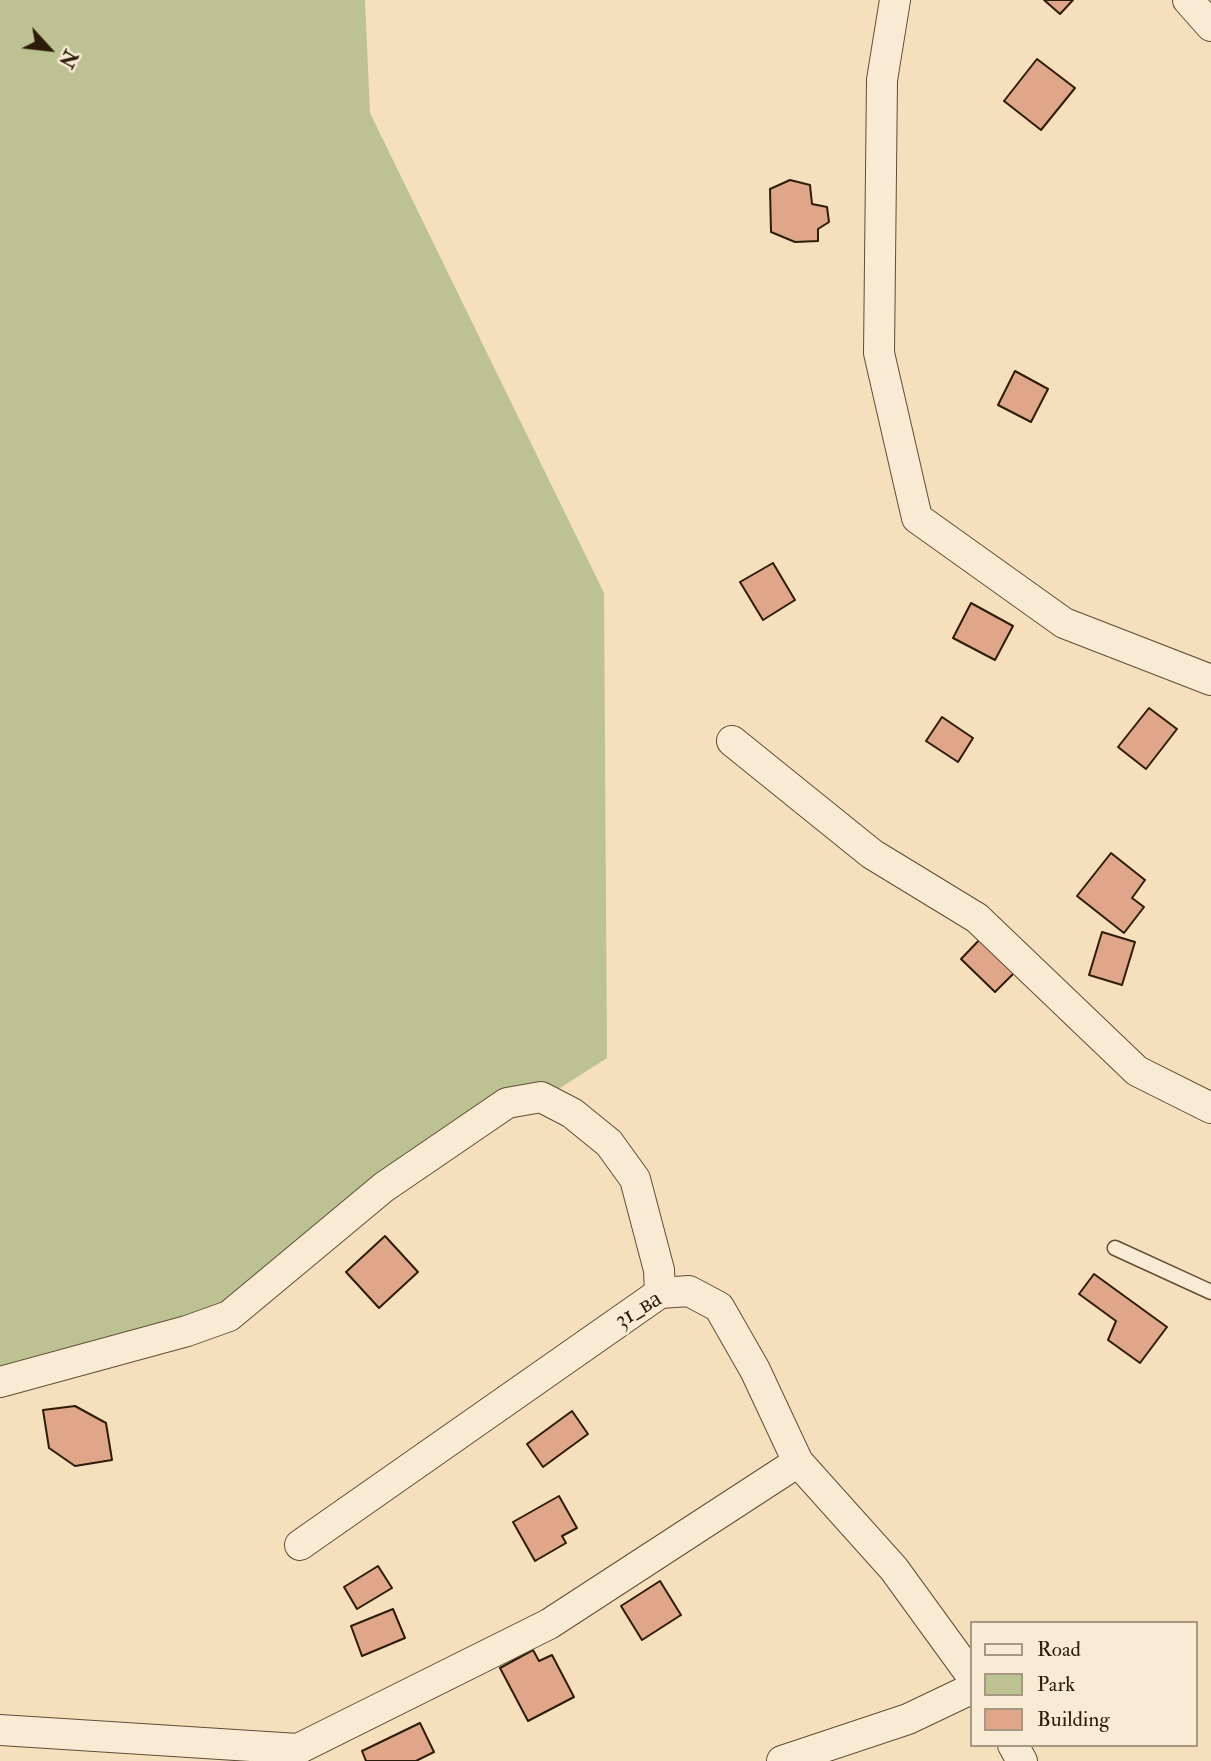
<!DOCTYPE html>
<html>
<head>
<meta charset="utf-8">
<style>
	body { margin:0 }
	#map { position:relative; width:1211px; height:1761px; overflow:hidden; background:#f6dfbc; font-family:"IM FELL Double Pica",serif }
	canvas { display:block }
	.legend { position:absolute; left:970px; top:1621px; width:228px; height:126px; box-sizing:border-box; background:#f9ead3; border:2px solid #a79882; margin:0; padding:9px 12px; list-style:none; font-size:21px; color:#2d1c09 }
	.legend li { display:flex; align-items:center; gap:14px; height:35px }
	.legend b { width:35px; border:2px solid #a79882 }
	.north { position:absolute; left:14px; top:14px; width:70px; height:70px; -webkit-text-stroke:5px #f9ead3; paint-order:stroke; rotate:117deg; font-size:19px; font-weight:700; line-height:28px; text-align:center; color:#2d1c09 }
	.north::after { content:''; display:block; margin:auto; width:24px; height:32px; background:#2d1c09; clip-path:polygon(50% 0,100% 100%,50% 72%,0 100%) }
</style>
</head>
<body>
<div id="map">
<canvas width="1211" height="1761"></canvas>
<ul class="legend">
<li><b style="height:9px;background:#f9ead3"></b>Road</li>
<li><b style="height:19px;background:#bcc291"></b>Park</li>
<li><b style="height:19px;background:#dfa689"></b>Building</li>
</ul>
<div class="north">N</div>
</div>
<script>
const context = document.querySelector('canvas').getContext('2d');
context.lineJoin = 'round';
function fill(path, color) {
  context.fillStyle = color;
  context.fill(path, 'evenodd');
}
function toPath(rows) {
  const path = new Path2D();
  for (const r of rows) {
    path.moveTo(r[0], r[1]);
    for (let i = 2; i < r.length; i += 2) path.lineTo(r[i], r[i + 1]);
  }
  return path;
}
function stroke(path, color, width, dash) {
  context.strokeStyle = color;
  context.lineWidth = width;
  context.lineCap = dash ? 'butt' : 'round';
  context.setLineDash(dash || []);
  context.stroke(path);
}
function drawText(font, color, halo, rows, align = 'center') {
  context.font = font + ' "IM FELL Double Pica",serif';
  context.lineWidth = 6;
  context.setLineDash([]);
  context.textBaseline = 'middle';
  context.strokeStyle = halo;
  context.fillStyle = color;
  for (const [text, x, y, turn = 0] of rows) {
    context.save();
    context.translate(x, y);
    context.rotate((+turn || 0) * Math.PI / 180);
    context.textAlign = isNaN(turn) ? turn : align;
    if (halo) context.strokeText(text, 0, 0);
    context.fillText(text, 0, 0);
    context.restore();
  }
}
const green = toPath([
	[0,0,365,0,370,113,604,593,607,1058,174,1335,0,1385]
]);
const building = toPath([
	[1044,0,1073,0,1060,14,1044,0],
	[1037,59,1075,88,1041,130,1004,101,1037,59],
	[790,180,810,185,812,204,827,207,829,222,818,229,818,241,795,242,771,232,770,189,790,180],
	[1015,371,1048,389,1031,422,998,405,1015,371],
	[773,563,795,600,763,620,740,582,773,563],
	[971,603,1013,626,995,660,953,638,971,603],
	[1149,708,1177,729,1146,769,1118,747,1149,708],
	[942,717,973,738,958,762,926,741,942,717],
	[1111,853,1145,880,1132,898,1144,907,1124,933,1077,896,1111,853],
	[1102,932,1135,942,1122,985,1089,975,1102,932],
	[983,936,1017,970,995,992,961,959,983,936],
	[385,1236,418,1272,379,1308,346,1272,385,1236],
	[1094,1274,1167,1327,1140,1363,1108,1340,1116,1321,1079,1294,1094,1274],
	[75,1406,106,1423,112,1460,75,1466,49,1448,43,1410,75,1406],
	[572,1411,588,1434,543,1467,527,1444,572,1411],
	[559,1496,577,1528,562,1536,566,1543,535,1561,513,1522,559,1496],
	[378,1566,392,1588,357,1609,344,1587,378,1566],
	[660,1581,681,1615,642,1640,621,1606,660,1581],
	[393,1609,405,1638,362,1656,351,1626,393,1609],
	[533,1650,539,1661,552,1655,574,1697,528,1721,500,1668,533,1650],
	[420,1723,434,1752,416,1761,366,1761,362,1751,420,1723]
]);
const service = toPath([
	[1115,1248,1211,1292]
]);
const minor = toPath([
	[895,0,882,80,879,353,917,518,1064,623,1211,680],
	[1188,0,1211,26],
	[732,741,872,854,977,918,1137,1071,1211,1108],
	[0,1382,187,1331,229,1316,384,1187,507,1103,541,1097,572,1113,609,1143,635,1179,659,1270,660,1293],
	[300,1545,660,1293,689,1291,719,1307,755,1370,798,1462,894,1569,971,1675],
	[0,1730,298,1749,549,1624,798,1462],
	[1013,1745,1022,1761],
	[782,1761,908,1719,971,1689]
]);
const streetNames = [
	["31_ва",639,1311,-31]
];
fill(green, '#bcc291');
fill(building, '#dfa689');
stroke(building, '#2d1c09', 2);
stroke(service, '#5f4d36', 17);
stroke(minor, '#5f4d36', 32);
stroke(service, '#f9ead3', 14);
stroke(minor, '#f9ead3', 30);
drawText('24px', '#2d1c09', '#f9ead3', streetNames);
</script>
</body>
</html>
